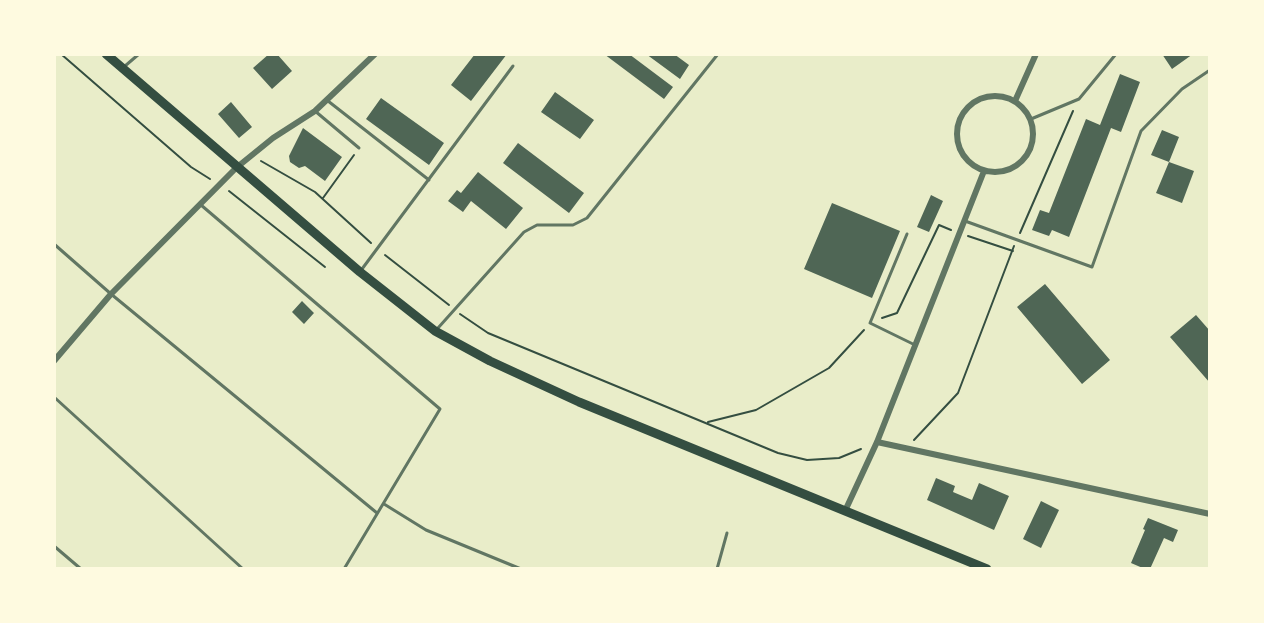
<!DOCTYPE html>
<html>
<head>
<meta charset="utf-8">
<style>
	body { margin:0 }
	#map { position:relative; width:1264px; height:623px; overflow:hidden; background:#e9edc9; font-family:Raleway,sans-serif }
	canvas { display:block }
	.frame { position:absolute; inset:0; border:56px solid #fefae0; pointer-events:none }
</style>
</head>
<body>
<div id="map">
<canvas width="1264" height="623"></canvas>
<div class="frame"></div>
</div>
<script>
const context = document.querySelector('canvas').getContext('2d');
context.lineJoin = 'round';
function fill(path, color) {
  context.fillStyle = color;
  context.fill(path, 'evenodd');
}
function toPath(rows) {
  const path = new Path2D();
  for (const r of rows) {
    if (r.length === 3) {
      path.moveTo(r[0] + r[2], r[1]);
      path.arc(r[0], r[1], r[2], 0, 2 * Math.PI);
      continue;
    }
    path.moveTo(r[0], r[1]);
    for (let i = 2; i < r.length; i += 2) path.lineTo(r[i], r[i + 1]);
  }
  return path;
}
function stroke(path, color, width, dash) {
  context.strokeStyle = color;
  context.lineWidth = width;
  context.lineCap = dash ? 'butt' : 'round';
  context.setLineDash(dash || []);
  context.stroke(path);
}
const building = toPath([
	[269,54,277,54,292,71,272,89,253,68],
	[475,54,507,54,471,101,451,85],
	[604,54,629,54,673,87,664,99],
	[646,54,674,54,689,65,680,79],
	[1162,54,1193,54,1172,69],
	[1120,74,1140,82,1121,132,1111,128,1069,237,1052,230,1049,236,1032,230,1040,210,1049,213,1086,119,1100,125],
	[555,92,594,120,580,139,541,112],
	[381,98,444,143,429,165,366,119],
	[231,102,252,127,239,138,218,114],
	[303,128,342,157,325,181,305,166,299,168,290,162,289,156],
	[1162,130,1179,137,1169,162,1151,155],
	[518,143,584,193,569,213,503,163],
	[1169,162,1194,171,1182,203,1156,193],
	[478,172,523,208,506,229,471,201,463,212,448,201,457,190,461,193],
	[931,195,943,201,929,232,917,227],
	[832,203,900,231,872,298,804,269],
	[1045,284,1110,360,1082,384,1017,307],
	[302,301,314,313,304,324,292,312],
	[1196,315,1210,331,1210,383,1170,337],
	[936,478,955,486,953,492,972,500,979,483,1009,496,994,530,927,500],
	[1041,501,1059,510,1041,548,1023,539],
	[1148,518,1178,530,1173,542,1164,538,1150,569,1145,569,1131,563,1145,530,1143,529]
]);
const path = toPath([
	[61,54,191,167,210,179],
	[261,161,315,192,371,243],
	[229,191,325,267],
	[323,198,354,155],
	[1020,233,1073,111],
	[968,236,1013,251],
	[385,255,449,305],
	[460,314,488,333,778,453,807,460,839,458,861,449],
	[882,318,897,313,939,225,951,230],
	[708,422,756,410,829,368,864,330],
	[914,440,958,393,1014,246]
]);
const service = toPath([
	[125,66,139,54],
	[328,101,429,180],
	[315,111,359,148],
	[1031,119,1079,99,1116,54],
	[201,205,440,409,344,569],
	[965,221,1092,267,1141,131,1182,89,1210,70],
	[907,234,870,323,915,345],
	[54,244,111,294,377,513],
	[362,269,513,66],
	[438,328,524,232,537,225,573,225,587,218,718,54],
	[54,397,243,569],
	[384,504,426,530,521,569],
	[54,546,81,569],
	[717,569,727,533]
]);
const minor = toPath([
	[995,134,38],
	[1015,101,1036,54],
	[54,361,111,294,236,168,273,138,315,111,375,54],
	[877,442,1210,514],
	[845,511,877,442,984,171]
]);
const primary = toPath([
	[106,54,360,272,435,331,490,361,579,402,987,569]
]);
fill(building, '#4f6655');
stroke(path, '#344e41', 2);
stroke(service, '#617663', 3);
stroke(minor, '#617663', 6);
stroke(primary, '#344e41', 9);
</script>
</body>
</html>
